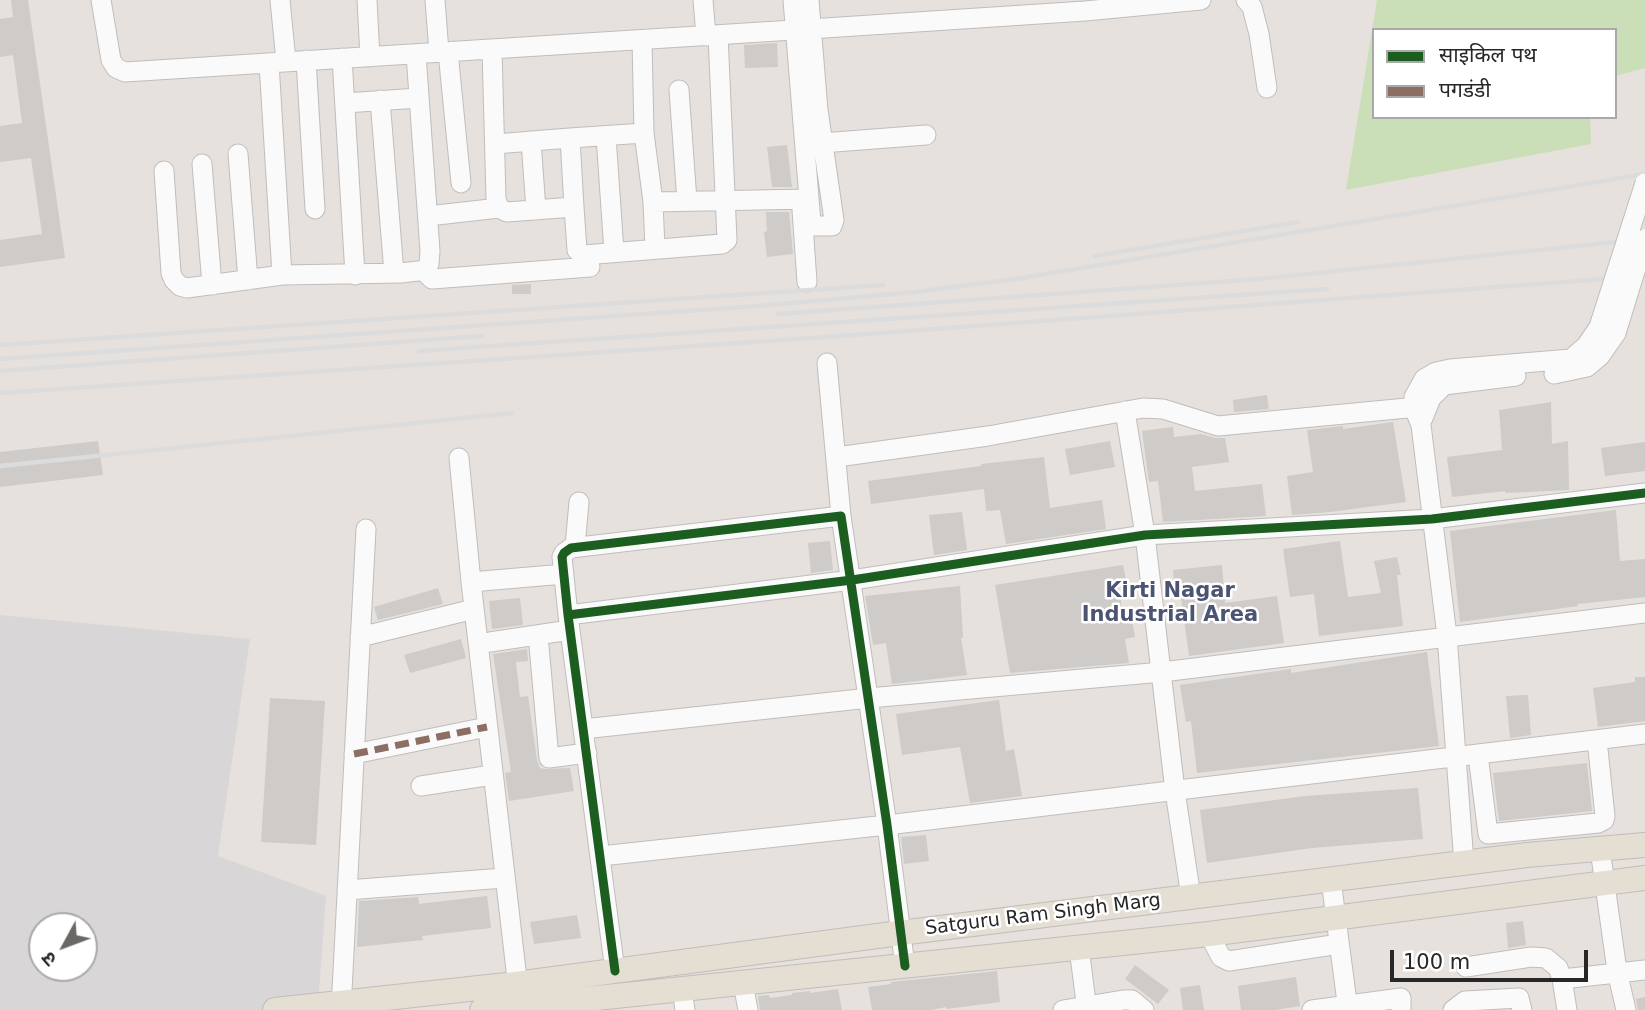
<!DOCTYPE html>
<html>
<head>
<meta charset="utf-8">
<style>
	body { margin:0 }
	#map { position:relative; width:1645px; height:1010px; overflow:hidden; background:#e6e1dc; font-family:"DejaVu Sans","Noto Sans Devanagari",sans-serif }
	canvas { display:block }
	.legend { position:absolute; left:1372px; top:28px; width:245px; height:91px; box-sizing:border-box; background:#fff; border:2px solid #a9a9a9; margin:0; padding:9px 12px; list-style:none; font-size:21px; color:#272727 }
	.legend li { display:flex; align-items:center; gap:14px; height:35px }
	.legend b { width:35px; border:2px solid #a9a9a9 }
	.north { position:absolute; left:28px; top:912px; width:70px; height:70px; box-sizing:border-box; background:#fff; border:2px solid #a9a9a9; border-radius:50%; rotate:229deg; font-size:19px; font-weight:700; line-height:28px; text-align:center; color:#272727 }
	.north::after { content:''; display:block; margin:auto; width:24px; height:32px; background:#6a6866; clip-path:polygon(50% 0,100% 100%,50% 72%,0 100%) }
	.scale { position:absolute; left:1390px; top:950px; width:198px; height:32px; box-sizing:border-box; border:4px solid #272727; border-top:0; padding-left:9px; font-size:21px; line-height:24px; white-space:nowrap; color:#272727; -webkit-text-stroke:5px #fff; paint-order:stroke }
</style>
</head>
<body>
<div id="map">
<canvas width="1645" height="1010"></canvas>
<ul class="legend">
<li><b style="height:9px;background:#1b5e20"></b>साइकिल पथ</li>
<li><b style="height:9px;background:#8d6e63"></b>पगडंडी</li>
</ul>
<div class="north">उ</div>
<div class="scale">100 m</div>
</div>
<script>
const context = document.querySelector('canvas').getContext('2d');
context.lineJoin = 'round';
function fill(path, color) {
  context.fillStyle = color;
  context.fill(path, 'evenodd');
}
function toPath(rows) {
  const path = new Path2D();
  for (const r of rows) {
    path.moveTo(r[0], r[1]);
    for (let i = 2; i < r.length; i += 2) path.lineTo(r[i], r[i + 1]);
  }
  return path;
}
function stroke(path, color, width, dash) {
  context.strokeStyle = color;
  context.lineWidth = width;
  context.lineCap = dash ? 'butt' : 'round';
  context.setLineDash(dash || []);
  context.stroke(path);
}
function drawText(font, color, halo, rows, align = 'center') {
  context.font = font + ' "DejaVu Sans",sans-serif';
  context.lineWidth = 5;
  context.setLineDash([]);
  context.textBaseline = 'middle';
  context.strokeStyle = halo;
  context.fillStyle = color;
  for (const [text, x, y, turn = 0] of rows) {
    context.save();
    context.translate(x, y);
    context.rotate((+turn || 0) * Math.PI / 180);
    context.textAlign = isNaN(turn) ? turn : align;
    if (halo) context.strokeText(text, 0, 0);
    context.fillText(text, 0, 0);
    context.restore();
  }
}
const industrial = toPath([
	[0,615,250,639,218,856,326,896,318,1006,279,1010,0,1010],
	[42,926,84,926,84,968,42,968]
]);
const green = toPath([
	[1377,0,1645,0,1645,68,1615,76,1615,30,1374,30,1374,117,1590,117,1591,144,1346,190]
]);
const building = toPath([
	[11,0,28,0,65,258,0,267,0,240,42,234,31,158,0,162,0,126,22,123,13,55,0,57,0,19,13,17],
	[777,43,778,67,745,68,744,45],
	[787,145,792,187,772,187,767,147],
	[766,212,789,212,793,254,767,257,764,232,767,231],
	[531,284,531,294,512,294,512,285],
	[1267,395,1269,409,1234,412,1233,400],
	[1551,402,1552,444,1568,441,1569,490,1506,493,1505,491,1452,497,1447,457,1502,450,1499,410],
	[1393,422,1406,502,1330,512,1292,515,1287,476,1313,472,1307,430,1343,426,1343,429],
	[1173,427,1174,437,1201,434,1215,438,1225,438,1229,462,1192,467,1195,491,1262,484,1266,516,1163,522,1158,481,1149,482,1142,431],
	[98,441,103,475,0,487,0,452],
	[1110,441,1115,467,1070,475,1065,449],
	[1645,442,1645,471,1605,476,1601,448],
	[1044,457,1050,508,1102,500,1106,529,1006,544,1000,510,986,511,984,489,871,504,868,481,981,466,981,464],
	[1616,510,1620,561,1645,559,1645,597,1578,604,1578,606,1460,622,1450,531],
	[962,512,967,550,934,555,929,515],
	[830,541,833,570,811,573,808,543],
	[1340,541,1348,597,1381,593,1374,561,1397,557,1401,575,1397,575,1403,626,1319,636,1314,594,1290,597,1283,549],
	[1123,565,1126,580,1118,581,1122,609,1130,608,1135,637,1125,639,1129,663,1010,673,995,585],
	[1222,565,1225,603,1277,596,1284,643,1189,656,1181,598,1175,598,1173,570],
	[960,586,963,638,961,638,967,675,892,684,886,643,873,645,865,596],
	[438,588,443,604,378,620,374,607],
	[520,598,523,625,492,629,489,601],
	[461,639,466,658,410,673,404,655],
	[527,649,528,661,516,662,520,697,528,696,537,760,540,768,545,769,570,768,574,791,509,801,505,773,511,772,493,654],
	[1427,652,1439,746,1197,773,1191,721,1186,722,1180,685,1291,669,1291,673],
	[1635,677,1645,677,1645,721,1598,727,1593,688,1635,682],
	[1528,695,1531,735,1510,738,1506,696],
	[270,698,325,701,316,845,261,842],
	[999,700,1006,751,1014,749,1022,796,970,803,960,747,902,755,896,714],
	[1587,763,1592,811,1499,821,1493,773],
	[1418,788,1423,839,1312,848,1207,863,1200,810,1305,796],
	[926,835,929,861,904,864,901,837],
	[487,896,491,928,422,936,423,940,357,947,359,901,418,897,419,904],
	[577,915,581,938,534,944,530,922],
	[1523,921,1526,945,1508,948,1506,923],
	[1135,965,1169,990,1158,1004,1125,979],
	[997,971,1000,1002,947,1009,946,1007,931,1010,872,1010,868,987,891,984,891,982],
	[1296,977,1300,1006,1275,1010,1241,1010,1238,986],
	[1200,985,1204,1010,1183,1010,1180,988],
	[838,989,842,1010,760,1010,758,996,769,995,770,998,792,995,792,993,810,991,810,993],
	[1645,997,1645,1010,1638,1010,1636,999]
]);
const minor = toPath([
	[101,0,111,60,116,68,125,72,825,28,1085,11,1201,0],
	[280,0,286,61],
	[367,0,370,57],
	[435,0,439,52],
	[703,0,706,36],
	[793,0,811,223,814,226,832,226,834,220,818,110,809,0],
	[1246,0,1252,7,1259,34,1267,88],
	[492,49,496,199,499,208,507,212,574,207,577,250,584,255,722,244,727,240,718,35],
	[448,52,461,183],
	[342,58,355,275],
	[306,60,315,209],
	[269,63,282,275,401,273,426,270,429,264,430,251,416,54],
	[679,90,687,201],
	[380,100,394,273],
	[345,103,419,98],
	[644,133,653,202],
	[606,136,614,252],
	[531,141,536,210],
	[822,143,926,135],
	[495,144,570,138],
	[238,154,248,280],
	[202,164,212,285],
	[164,171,171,273,174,280,180,286,187,288,282,275],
	[574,207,570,138,644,133,642,40],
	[802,210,807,282],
	[428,216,499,208],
	[655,248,653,202,809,199],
	[424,271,432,279,590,267],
	[827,363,841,516],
	[1554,374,1587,367,1600,356,1616,333],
	[1125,411,1145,535,1175,791,1191,897],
	[1423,418,1431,398,1444,385,1516,376],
	[837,457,988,436,1143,408,1163,409,1218,426,1428,406],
	[459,458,471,582,519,996],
	[575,547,579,502],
	[471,582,564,574],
	[568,615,852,580,1145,535,1432,519,1645,493],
	[360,637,474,609],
	[490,642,570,630],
	[539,646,549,758,587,753],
	[583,729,869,698,1162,672,1645,613],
	[354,754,487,727],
	[1478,755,1488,834,1598,823,1604,820,1605,816,1597,740],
	[421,786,492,775],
	[1600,849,1617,971,1626,1010],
	[601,856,887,825,1645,734],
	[1464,863,1447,636,1421,425,1414,408,1414,397,1424,379,1436,372,1450,369,1571,359,1586,346,1599,327],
	[1331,880,1348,1010],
	[347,890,504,878],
	[1209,934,1221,957,1229,961,1339,944],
	[1079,948,1087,1010],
	[1466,967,1531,957,1546,958,1558,968,1562,979,1645,970],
	[615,971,568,615,562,557,564,553,571,548,841,516,887,825,905,966],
	[1562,979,1567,1010],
	[743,983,748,1010],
	[682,989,685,1010],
	[341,1010,366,529],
	[1063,1010,1123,1000,1132,1000,1144,1010],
	[1312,1010,1401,998,1401,1010],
	[1453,1010,1465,1001,1519,998,1522,1010]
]);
const major = toPath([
	[275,1010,516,984,900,933,1527,855,1645,845],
	[482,1010,1209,934,1645,878]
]);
const rail = toPath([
	[1095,256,1298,222],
	[778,314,1259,279,1645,239],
	[0,345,883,285],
	[419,351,1327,289],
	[0,359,758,306,915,292,1016,279,1645,174],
	[0,371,482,336],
	[0,393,827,337,1645,276],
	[0,466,512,413]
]);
const minorBridge = toPath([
	[1599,327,1645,183],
	[1616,333,1645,239]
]);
const quiet = toPath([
	[354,754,487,727]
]);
const cycleway = toPath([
	[568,615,852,580,1145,535,1432,519,1645,493],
	[615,971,568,615,562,557,564,553,571,548,841,516,887,825,905,966]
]);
const streetNames = [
	["Satguru Ram Singh Marg",1043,915,-7]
];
const neighbourhoodNames = [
	["Kirti Nagar",1170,592],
	["Industrial Area",1170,616]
];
fill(industrial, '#d9d6d8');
fill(green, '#cadeb7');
fill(building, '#cecbc8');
stroke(minor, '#bfbdbd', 21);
stroke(major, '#bfbdbb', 26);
stroke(minor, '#fbfafa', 19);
stroke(major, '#e4ded3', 24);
stroke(rail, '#dcdcdd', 4.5);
stroke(minorBridge, '#bfbdbd', 21, []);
stroke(minorBridge, '#fbfafa', 19);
stroke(quiet, '#8d6e63', 7, [14, 7]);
stroke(cycleway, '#1b5e20', 9);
drawText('19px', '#272727', '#fff', streetNames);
drawText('bold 21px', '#4b5573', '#fff', neighbourhoodNames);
</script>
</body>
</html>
